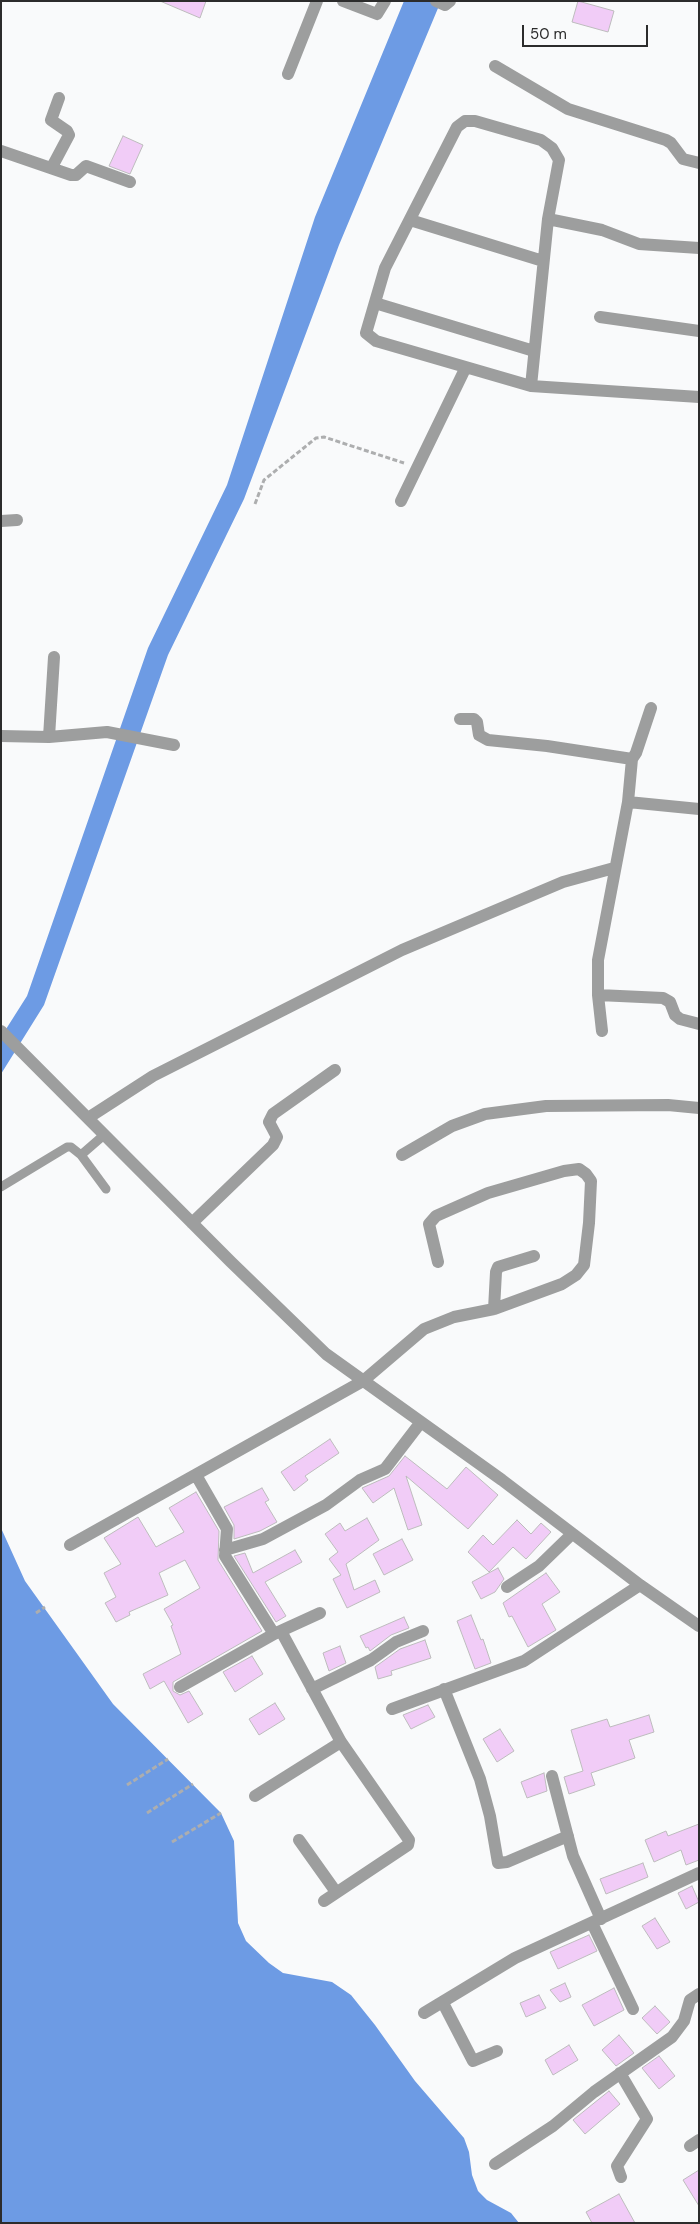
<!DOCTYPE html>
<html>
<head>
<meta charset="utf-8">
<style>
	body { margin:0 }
	#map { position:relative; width:700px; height:2224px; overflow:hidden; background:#f9fafb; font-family:"DM Sans",sans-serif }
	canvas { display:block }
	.frame { position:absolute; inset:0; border:2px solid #2c2c2c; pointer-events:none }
	.scale { position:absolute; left:522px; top:25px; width:126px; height:22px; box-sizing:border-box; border:2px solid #2c2c2c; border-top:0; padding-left:6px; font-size:15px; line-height:18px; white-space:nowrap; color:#2c2c2c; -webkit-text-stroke:4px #f9fafb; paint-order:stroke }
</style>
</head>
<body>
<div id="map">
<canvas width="700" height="2224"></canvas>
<div class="frame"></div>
<div class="scale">50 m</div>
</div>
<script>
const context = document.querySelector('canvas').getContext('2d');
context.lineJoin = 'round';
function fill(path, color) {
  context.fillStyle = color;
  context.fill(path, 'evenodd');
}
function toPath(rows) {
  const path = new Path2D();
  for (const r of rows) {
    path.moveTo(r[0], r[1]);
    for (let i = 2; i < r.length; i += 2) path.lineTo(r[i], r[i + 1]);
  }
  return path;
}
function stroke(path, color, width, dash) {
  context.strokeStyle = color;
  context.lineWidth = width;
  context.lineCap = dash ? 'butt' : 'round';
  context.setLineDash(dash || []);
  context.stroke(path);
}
const water = toPath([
	[404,1,441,1,339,245,244,499,168,655,44,1005,1,1074,1,1037,27,996,148,648,227,485,315,217],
	[1,1528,25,1581,113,1704,221,1813,234,1841,238,1923,246,1941,269,1963,283,1973,332,1982,351,1995,375,2025,415,2081,464,2138,469,2152,472,2175,478,2191,487,2200,511,2213,519,2223,1,2223]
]);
const building = toPath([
	[160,1,206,1,200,18,160,1],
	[578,1,614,11,608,32,572,22,578,1],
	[123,136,143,145,130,174,109,166,123,136],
	[330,1439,339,1453,305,1476,308,1480,294,1491,281,1472,330,1439],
	[405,1456,447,1489,466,1467,498,1495,468,1529,406,1476,422,1525,408,1530,394,1488,373,1503,362,1488,389,1476,405,1456],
	[262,1488,269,1500,265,1502,277,1522,260,1531,234,1539,234,1525,224,1507,262,1488],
	[196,1492,219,1531,218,1560,262,1631,173,1682,173,1691,180,1695,189,1691,203,1714,188,1723,164,1681,150,1689,143,1674,181,1654,171,1626,173,1625,164,1609,200,1588,185,1560,159,1573,168,1595,129,1612,130,1615,116,1622,105,1603,116,1597,104,1573,121,1564,104,1538,138,1517,156,1547,184,1532,169,1508,196,1492],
	[367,1518,379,1540,346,1564,354,1590,375,1580,380,1592,347,1608,333,1579,341,1575,329,1559,338,1552,325,1534,340,1523,345,1531,367,1518],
	[517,1520,531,1534,541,1523,551,1532,526,1559,513,1547,489,1572,468,1552,483,1535,493,1545,517,1520],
	[402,1539,413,1560,384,1575,373,1554,402,1539],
	[295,1550,302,1562,265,1582,286,1616,276,1622,234,1556,245,1553,253,1573,295,1550],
	[498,1568,504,1579,495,1592,481,1599,472,1582,498,1568],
	[546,1573,560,1592,542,1604,556,1630,528,1647,512,1616,509,1617,503,1603,546,1573],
	[471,1615,481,1640,483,1639,491,1663,475,1669,457,1621,471,1615],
	[404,1617,409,1628,391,1635,370,1651,368,1647,366,1648,360,1636,404,1617],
	[425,1640,431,1658,391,1671,392,1675,378,1679,375,1667,400,1649,425,1640],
	[340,1646,346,1663,329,1671,323,1653,340,1646],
	[252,1656,263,1674,235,1692,223,1672,252,1656],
	[275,1703,285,1719,259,1735,249,1719,275,1703],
	[428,1705,435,1717,411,1729,403,1715,428,1705],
	[649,1715,654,1732,629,1740,635,1758,591,1773,595,1785,569,1794,564,1777,583,1771,571,1730,607,1719,610,1727,649,1715],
	[500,1729,514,1751,497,1762,483,1739,500,1729],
	[544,1773,547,1791,527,1798,521,1782,544,1773],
	[699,1824,699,1860,686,1865,681,1850,654,1862,645,1840,666,1831,668,1836,699,1824],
	[643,1863,648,1877,606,1894,600,1879,643,1863],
	[692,1886,699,1902,686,1909,678,1893,692,1886],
	[655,1918,670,1942,657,1949,642,1926,655,1918],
	[589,1935,597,1951,558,1969,550,1952,589,1935],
	[565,1983,571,1997,560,2002,550,1990,565,1983],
	[614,1988,624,2010,594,2026,582,2005,614,1988],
	[539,1995,546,2008,526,2017,520,2003,539,1995],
	[655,2006,670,2022,657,2034,642,2018,655,2006],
	[619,2035,634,2053,616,2066,602,2050,619,2035],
	[569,2045,578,2060,553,2075,545,2060,569,2045],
	[659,2056,675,2076,659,2089,642,2068,659,2056],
	[609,2091,620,2104,585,2134,573,2120,609,2091],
	[699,2170,699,2206,683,2180,699,2170],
	[619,2194,635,2223,592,2223,586,2212,619,2194]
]);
const path = toPath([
	[255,504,264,480,316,438,324,437,404,463],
	[36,1613,45,1607],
	[127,1785,168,1759],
	[147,1813,193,1784],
	[172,1842,221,1813]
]);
const service = toPath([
	[104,1135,81,1155,106,1189],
	[1,1187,67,1147,71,1147,81,1155]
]);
const minor = toPath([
	[343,1,377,14,385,1],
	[436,1,445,5,450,1],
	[495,66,568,109,666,140,671,143,683,159,699,163],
	[288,74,317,1],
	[1,151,71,175,76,175,86,166,130,182],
	[52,167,69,135,67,131,51,120,59,98],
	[548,219,602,230,639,244,699,248],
	[410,220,543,261],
	[375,303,534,351],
	[600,317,699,331],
	[531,386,548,219,559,160,552,148,541,140,475,121,465,121,457,127,385,268,366,333,376,341,531,386,699,397],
	[401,501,465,369],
	[1,521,17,520],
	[460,719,474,719,477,722,479,735,488,740,547,746,632,759,628,802,598,960,598,995,602,1031],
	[1,736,49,737,107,732,174,745],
	[49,737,54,657],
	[632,759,636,753,651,708],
	[628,802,699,809],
	[598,995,663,998,670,1002,675,1015,680,1019,699,1024],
	[1,1031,231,1262,326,1354,502,1480,640,1585,699,1626],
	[88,1118,153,1076,402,950,563,882,614,868],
	[402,1155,452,1126,485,1114,546,1106,668,1105,699,1108],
	[192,1223,273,1145,277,1137,269,1122,273,1114,335,1070],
	[494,1309,496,1272,498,1267,534,1256],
	[196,1475,227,1529,225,1556,274,1634],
	[70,1545,363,1381,424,1329,454,1317,494,1309,562,1284,576,1275,584,1265,589,1223,591,1181,586,1174,579,1169,564,1171,488,1193,436,1216,429,1224,438,1262],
	[225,1550,263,1539,326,1505,360,1480,385,1469,421,1422],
	[507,1587,539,1566,572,1534],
	[281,1631,341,1742,409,1840,408,1845,324,1901],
	[180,1687,274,1634,320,1613],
	[312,1689,371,1660,396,1642,423,1631],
	[444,1689,480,1779,490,1816,498,1863,507,1862,568,1836],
	[392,1709,524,1661,640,1585],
	[552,1776,573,1856,601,1919],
	[255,1796,341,1742],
	[299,1840,336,1892],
	[592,1923,633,2009],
	[443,2003,473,2061,497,2051],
	[424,2013,515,1958,699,1873],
	[620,2073,647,2119,617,2166,621,2177],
	[690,2146,699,2140],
	[495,2164,553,2126,594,2092,672,2037,684,2021,690,2000,699,1994]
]);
fill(water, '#6d9be4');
fill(building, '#f1ccf7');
stroke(building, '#bdbcbd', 1);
stroke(path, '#adaeaf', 3, [5, 2.5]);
stroke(service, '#9d9e9e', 9);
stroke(minor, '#9d9e9e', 12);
</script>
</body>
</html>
